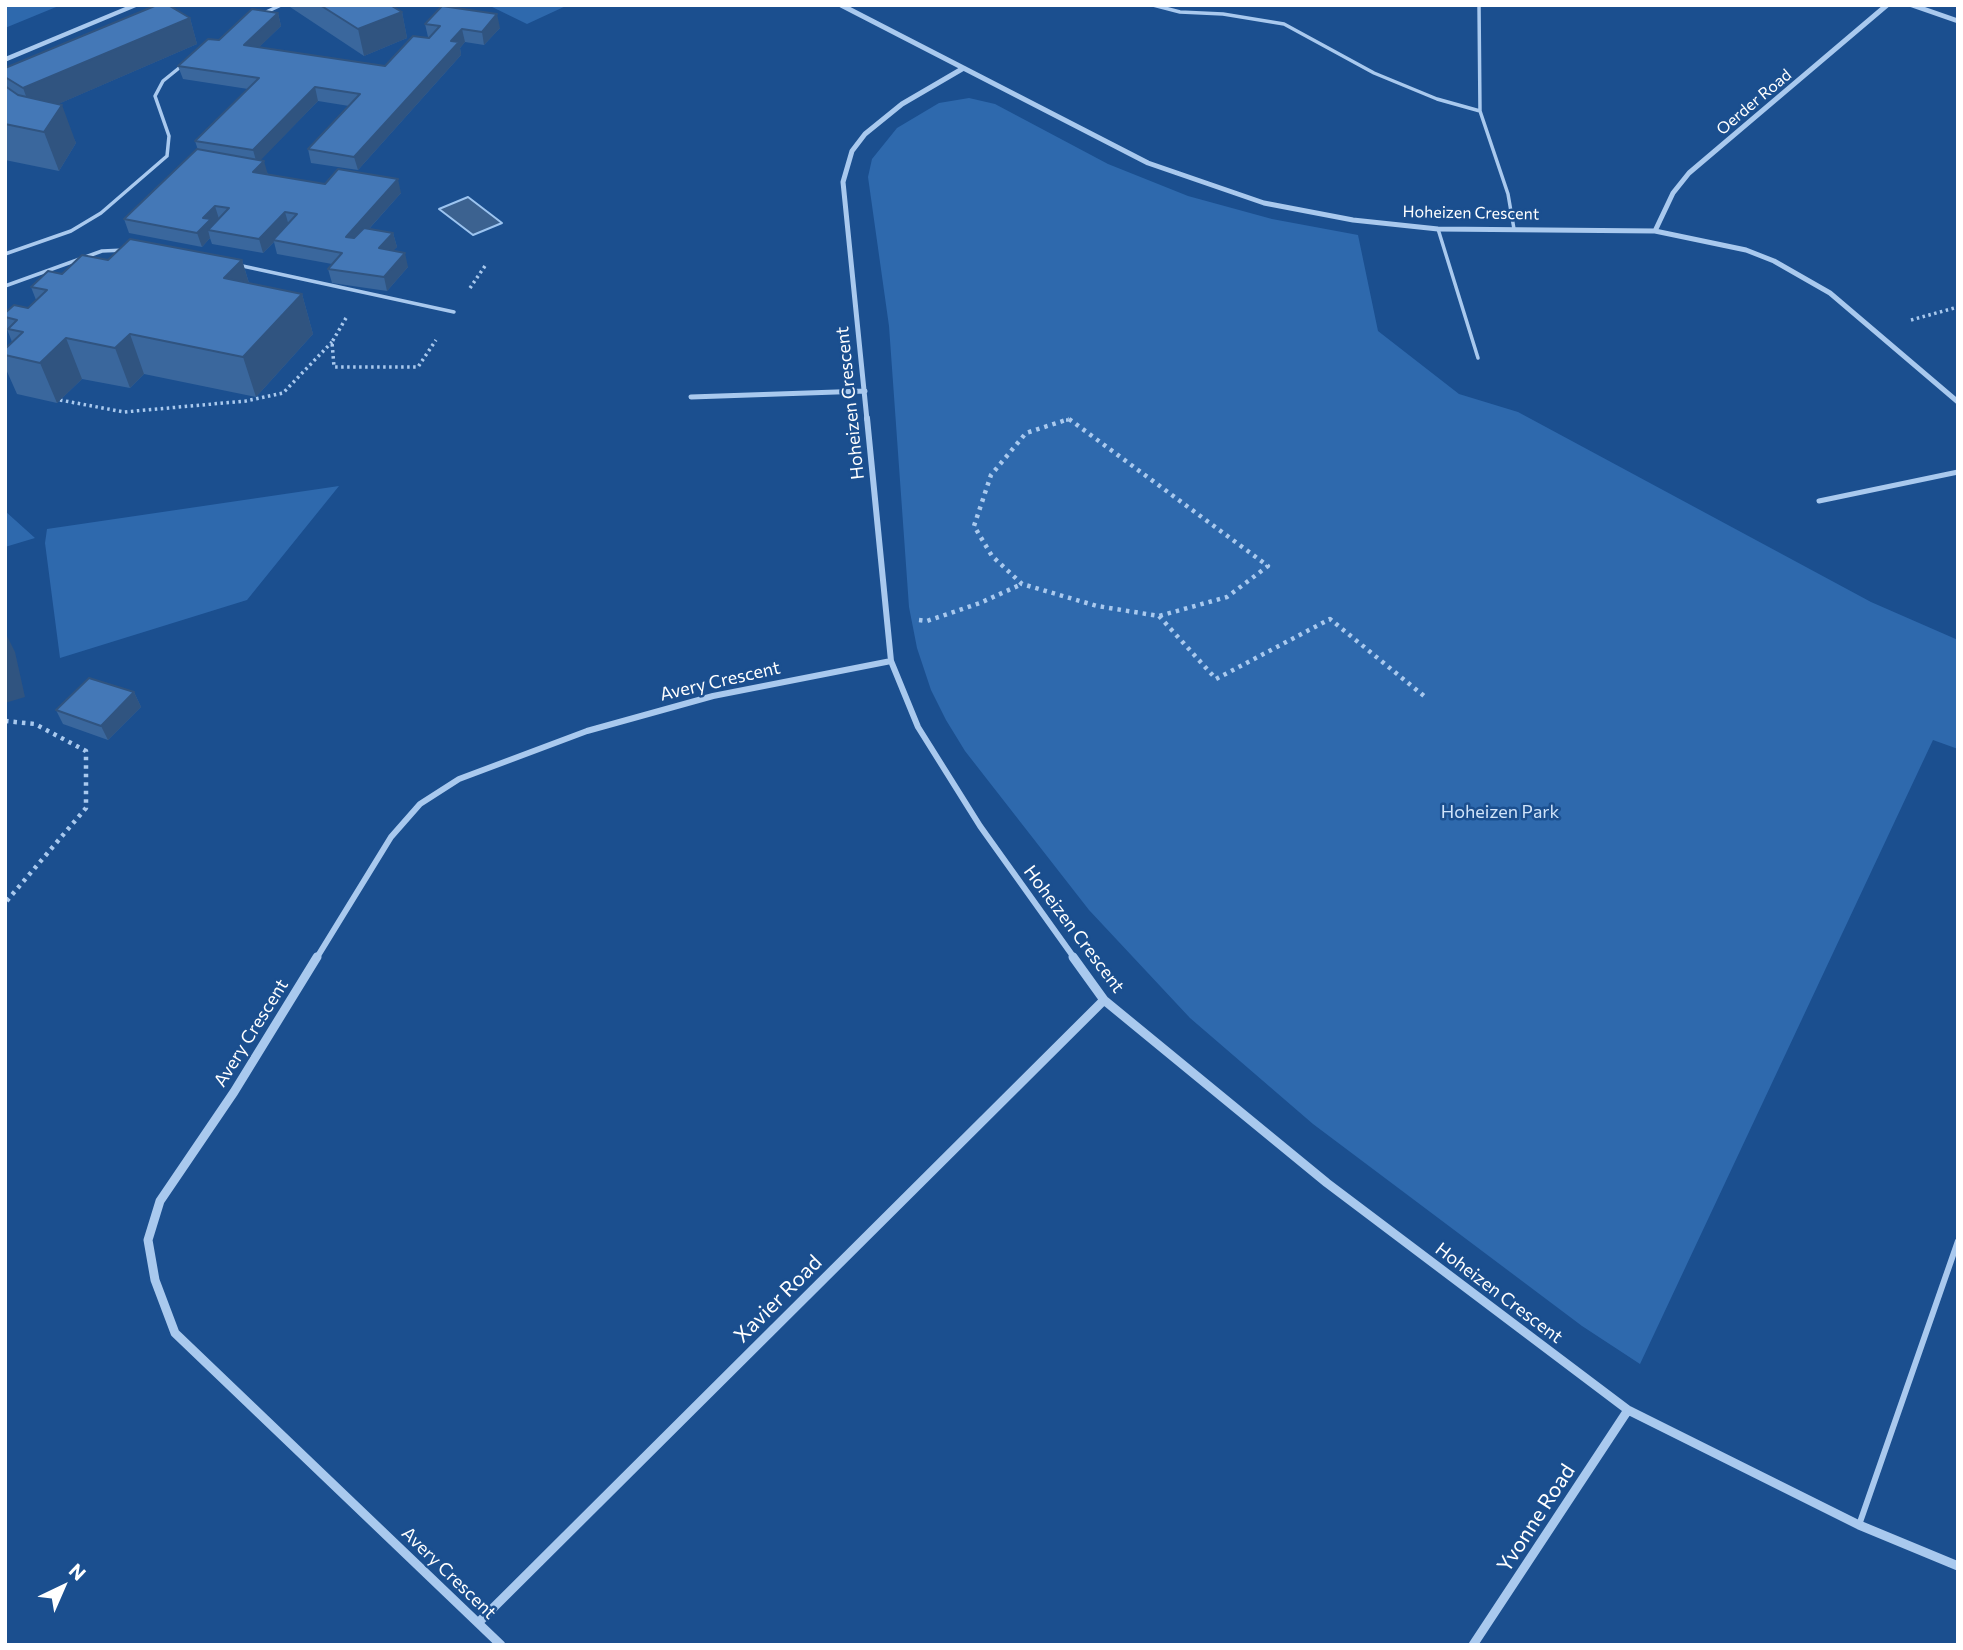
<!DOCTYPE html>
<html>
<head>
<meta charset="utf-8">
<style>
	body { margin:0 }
	#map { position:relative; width:1963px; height:1650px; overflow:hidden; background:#1b4f8f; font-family:Commissioner,sans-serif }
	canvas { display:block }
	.frame { position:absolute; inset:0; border:7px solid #fff; pointer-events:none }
	.north { position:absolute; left:28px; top:1552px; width:70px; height:70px; -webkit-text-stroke:5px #1b4f8f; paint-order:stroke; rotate:44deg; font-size:19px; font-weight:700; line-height:28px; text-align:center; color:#fff }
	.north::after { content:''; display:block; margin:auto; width:24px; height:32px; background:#fff; clip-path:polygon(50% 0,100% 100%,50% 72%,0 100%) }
</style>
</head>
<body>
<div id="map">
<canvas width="1963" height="1650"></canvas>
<div class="frame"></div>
<div class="north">N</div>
</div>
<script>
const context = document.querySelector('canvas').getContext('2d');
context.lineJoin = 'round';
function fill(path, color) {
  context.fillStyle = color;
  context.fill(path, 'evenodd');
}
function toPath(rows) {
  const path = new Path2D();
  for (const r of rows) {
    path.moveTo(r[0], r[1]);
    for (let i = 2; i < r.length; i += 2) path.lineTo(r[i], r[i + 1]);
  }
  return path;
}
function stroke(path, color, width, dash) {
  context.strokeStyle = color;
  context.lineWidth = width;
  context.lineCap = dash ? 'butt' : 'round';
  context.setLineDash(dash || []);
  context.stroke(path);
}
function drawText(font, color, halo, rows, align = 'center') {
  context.font = font + ' Commissioner,sans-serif';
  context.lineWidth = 5;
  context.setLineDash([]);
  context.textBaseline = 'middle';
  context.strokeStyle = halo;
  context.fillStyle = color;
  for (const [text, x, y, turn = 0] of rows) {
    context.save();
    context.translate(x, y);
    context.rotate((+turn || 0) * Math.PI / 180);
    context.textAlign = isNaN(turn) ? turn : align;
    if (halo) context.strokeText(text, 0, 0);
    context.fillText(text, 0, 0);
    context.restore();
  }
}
const green = toPath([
	[5,5,61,5,5,28],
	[488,5,568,5,527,24],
	[969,98,995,104,1108,164,1188,196,1272,219,1358,235,1378,331,1459,394,1518,412,1871,602,1958,640,1958,749,1933,740,1640,1364,1582,1326,1313,1124,1190,1018,1089,910,965,751,946,720,931,690,917,648,909,607,889,326,868,177,872,159,897,128,939,103],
	[339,486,247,600,60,658,45,543,47,529],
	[5,511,35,538,5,547]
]);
const water = toPath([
	[468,197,502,223,473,235,439,209,468,197]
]);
const pathFar1 = toPath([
	[470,288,485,266],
	[346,318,332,342,334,367,418,367,436,340],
	[1911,320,1958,307],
	[60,400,124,412,246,401,283,393,332,342],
	[1066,420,1071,420]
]);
const path = toPath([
	[1069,419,1268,566,1227,597,1159,616,1097,606,1022,584,992,556,974,526,991,475,1026,433,1069,419],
	[1159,616,1216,679,1330,619,1424,696],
	[919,620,927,621,980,603,1022,584],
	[5,721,35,724,86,751,86,808,5,903]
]);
const serviceFar2 = toPath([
	[1153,5,1180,12,1223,14,1284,24,1374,73,1437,99,1480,111,1508,194,1514,229],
	[1479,5,1480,111],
	[262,14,281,5],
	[1438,229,1478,358],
	[5,254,71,231,101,213,167,156,169,136,155,96,163,81,184,64],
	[238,265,454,312],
	[5,286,102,251,125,250]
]);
const serviceFar1 = toPath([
	[1819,501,1958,472]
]);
const service = toPath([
	[1859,1525,1958,1241]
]);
const minorFar2 = toPath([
	[841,5,1148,163,1264,203,1353,220,1438,229,1655,231,1746,250,1774,261,1830,293,1958,402],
	[1912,5,1958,21],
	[1655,231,1673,193,1689,173,1887,5],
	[691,397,865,391],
	[867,420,843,182,852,151,865,134,902,104,962,69]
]);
const minorFar1 = toPath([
	[867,418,891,661,918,727,980,826,1075,959],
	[316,959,391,837,420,804,459,779,587,731,713,696,891,661]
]);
const minor = toPath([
	[317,957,234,1092,160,1201,148,1240,155,1280,175,1333,501,1645],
	[1073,957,1104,1000,1327,1183,1628,1410,1859,1525,1958,1566],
	[478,1623,1104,1000],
	[1473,1645,1628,1410]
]);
const tertiary = toPath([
	[130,5,141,5,5,62,5,57,130,5]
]);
const wall = toPath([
	[287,5,390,5,402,12,407,38,364,56],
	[278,13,281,26,259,47,385,66,430,37,428,37,425,24,500,28,484,45,465,42,460,48,461,55,358,170,311,163,308,149,349,106,318,101,260,160,268,174,325,184,401,193,369,229,393,233,397,247,393,250,408,267,387,291,332,283,328,269,332,264,277,254,274,242,263,253,212,244,210,238,202,247,129,233,124,219,198,150,195,141,248,89,183,79,178,66,219,40],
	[190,18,197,44,58,104,76,143,59,171,5,160,5,68],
	[108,260,242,260,249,283,302,294,313,334,256,397,144,374,130,388,82,379,57,403,17,394,5,367,5,349,12,342,5,324,5,313,28,308,36,300,31,287,62,274],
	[134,692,141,707,108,740,63,724,56,710]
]);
const shadedWall = toPath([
	[402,12,407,38,364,56,358,29],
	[278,13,281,26,248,58,244,45],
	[497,14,500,28,484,45,482,32],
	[190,18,197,44,33,115,23,88],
	[462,29,465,42,460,48,461,55,358,170,354,157],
	[315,87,318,101,257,164,253,150],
	[62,105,76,143,59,171,44,132],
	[264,161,268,175,253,172],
	[398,179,401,193,349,251,346,237],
	[215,206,219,219,208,230,210,238,202,247,197,233,203,218],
	[285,212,289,226,273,240,274,242,263,253,259,239],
	[393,233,397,247,383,262,379,248],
	[405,253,408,267,387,291,384,277],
	[242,260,254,300,224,278],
	[302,294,313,334,256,397,243,357],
	[130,334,144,374,130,388,115,348],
	[66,338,82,379,57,403,40,363],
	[5,632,15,652,25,697,5,703],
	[134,692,141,707,108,740,101,726]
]);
const building = toPath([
	[157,5,168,5,190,18,23,88,5,77,5,68,157,5],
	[320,5,390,5,402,12,358,29,320,5],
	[442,6,497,14,482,32,462,29,451,41,459,42,354,157,308,149,360,94,315,87,253,150,195,141,259,78,178,66,208,39,219,40,252,9,278,13,244,45,385,66,413,36,429,38,440,26,425,24,442,6],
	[5,86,18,95,62,105,44,132,5,124,5,86],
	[197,149,264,161,253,172,325,184,338,169,398,179,346,237,354,238,364,228,393,233,379,248,405,253,384,277,328,269,342,253,273,240,297,214,285,212,259,239,208,230,229,208,215,206,203,218,211,219,197,233,124,219,197,149],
	[130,239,242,260,224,278,302,294,243,357,130,334,115,348,66,338,40,363,5,355,5,349,23,332,8,329,17,320,5,317,5,313,14,305,28,308,47,290,31,287,48,271,62,274,82,255,108,260,130,239],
	[89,678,134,692,101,726,56,710,89,678]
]);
const farStreetnames = [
	["Oerder Road",1754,102,-40],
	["Hoheizen Crescent",1471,213,1]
];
const streetNames = [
	["Hoheizen Crescent",850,403,-96],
	["Avery Crescent",720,681,-13],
	["Hoheizen Crescent",1074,929,53],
	["Avery Crescent",251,1033,-58],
	["Hoheizen Crescent",1499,1293,37],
	["Avery Crescent",449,1573,44]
];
const parkNames = [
	["Hoheizen Park",1500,812]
];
const nearStreetnames = [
	["Xavier Road",778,1299,-45],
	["Yvonne Road",1536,1518,-57]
];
fill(green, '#2e69ad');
fill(water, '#3c6290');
stroke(water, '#9cc4f0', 2);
stroke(pathFar1, '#a9c9ee', 3.5, [2.5, 3.5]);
stroke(path, '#a9c9ee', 4.5, [3.5, 5]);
stroke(serviceFar2, '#a9c9ee', 3.5);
stroke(serviceFar1, '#a9c9ee', 5);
stroke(service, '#a9c9ee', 6);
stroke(minorFar2, '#a9c9ee', 5);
stroke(minorFar1, '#a9c9ee', 6);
stroke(minor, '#a9c9ee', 9);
fill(tertiary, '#a9c9ee');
fill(wall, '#3a679d');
fill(shadedWall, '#305480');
fill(building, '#4478b7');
stroke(building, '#305480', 2);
drawText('16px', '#fff', '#1b4f8f', farStreetnames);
drawText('18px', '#fff', '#1b4f8f', streetNames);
drawText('18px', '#cfe3fa', '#1b4f8f', parkNames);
drawText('21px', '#fff', '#1b4f8f', nearStreetnames);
</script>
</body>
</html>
